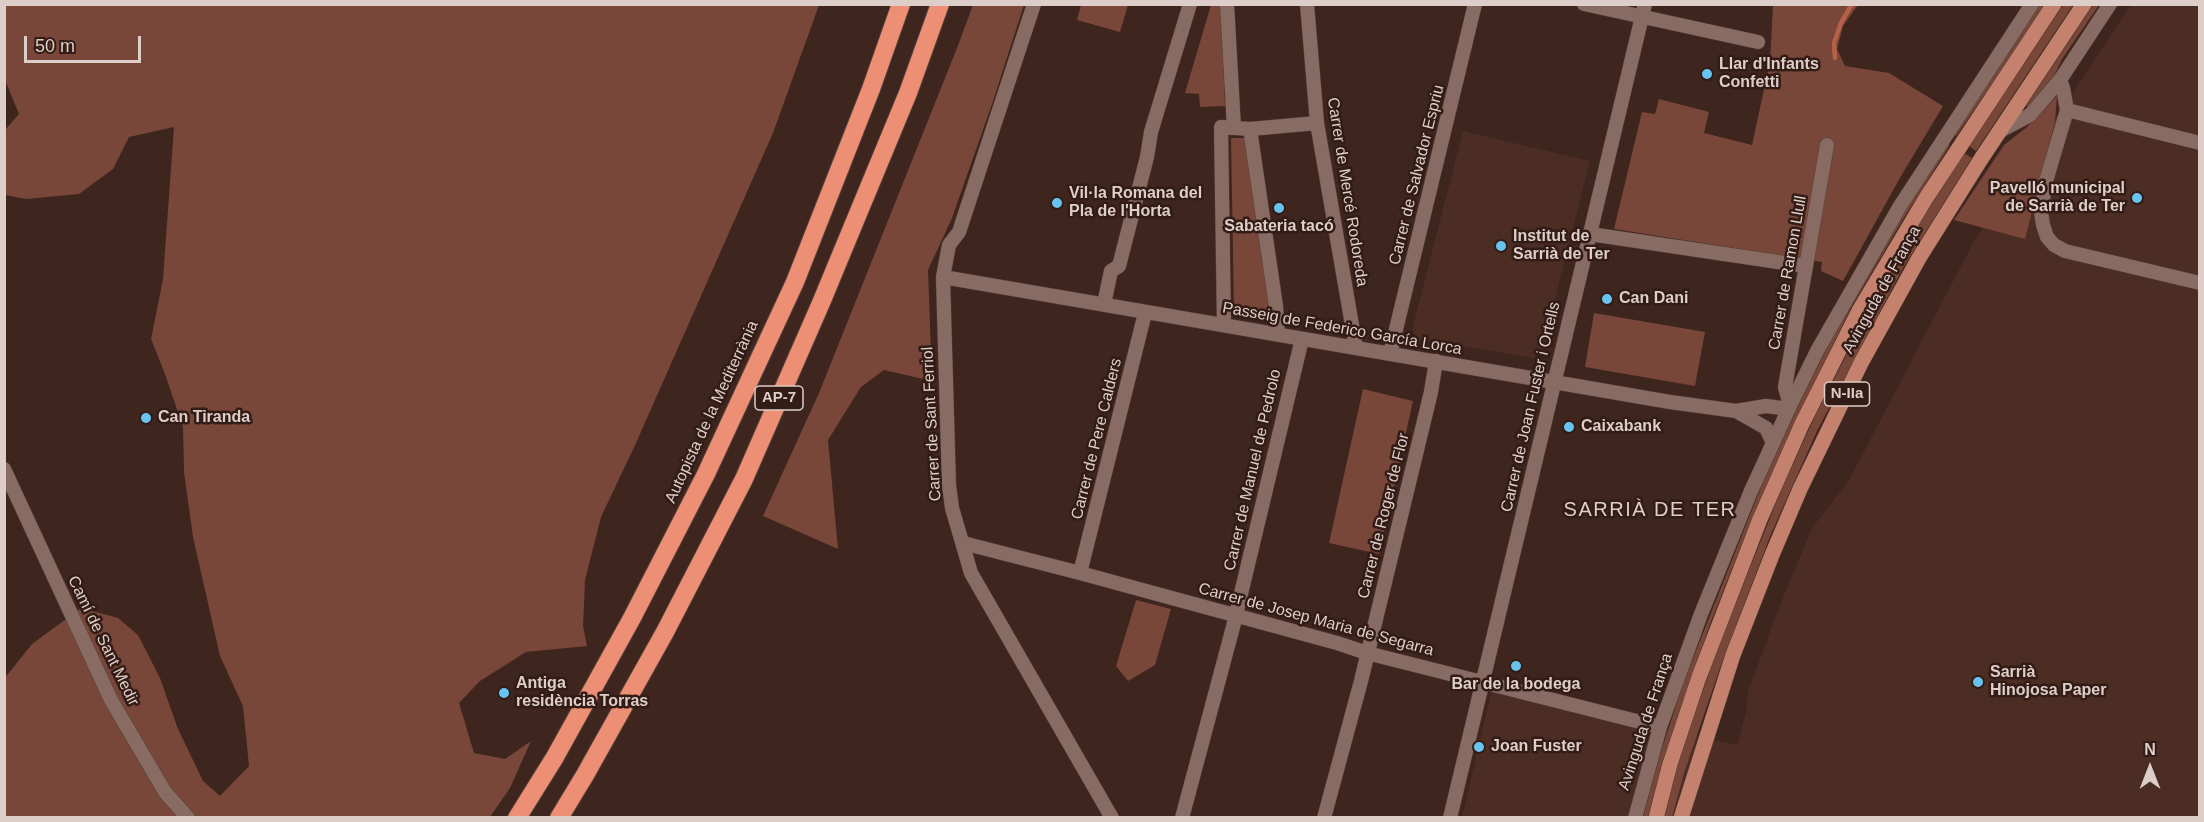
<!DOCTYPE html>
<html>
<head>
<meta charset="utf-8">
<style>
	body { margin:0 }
	#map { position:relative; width:2204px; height:822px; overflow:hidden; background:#3e251e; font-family:Arial,sans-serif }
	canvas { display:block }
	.frame { position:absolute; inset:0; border:6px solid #decec9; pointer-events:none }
	.north { position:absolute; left:2120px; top:738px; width:60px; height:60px; -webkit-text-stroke:4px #331c15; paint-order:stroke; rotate:0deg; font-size:16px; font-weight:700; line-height:24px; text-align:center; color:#decec9 }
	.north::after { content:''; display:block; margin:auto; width:21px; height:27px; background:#decec9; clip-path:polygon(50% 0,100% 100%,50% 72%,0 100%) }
	.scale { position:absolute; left:24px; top:36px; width:117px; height:27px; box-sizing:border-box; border:3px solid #decec9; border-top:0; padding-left:8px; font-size:18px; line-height:21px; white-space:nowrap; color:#decec9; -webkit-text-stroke:4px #331c15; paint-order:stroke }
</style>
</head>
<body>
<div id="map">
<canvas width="2204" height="822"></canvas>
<div class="frame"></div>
<div class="north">N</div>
<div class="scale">50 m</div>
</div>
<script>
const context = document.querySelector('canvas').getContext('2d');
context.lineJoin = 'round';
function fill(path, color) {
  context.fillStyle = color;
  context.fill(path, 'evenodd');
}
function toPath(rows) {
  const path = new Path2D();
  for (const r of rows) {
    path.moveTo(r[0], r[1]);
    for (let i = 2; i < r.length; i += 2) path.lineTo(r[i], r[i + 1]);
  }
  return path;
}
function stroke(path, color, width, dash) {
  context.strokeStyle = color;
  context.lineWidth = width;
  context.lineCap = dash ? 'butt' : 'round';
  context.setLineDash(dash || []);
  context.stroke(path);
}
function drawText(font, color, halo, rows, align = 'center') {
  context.font = font + ' Arial,sans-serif';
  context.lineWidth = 5;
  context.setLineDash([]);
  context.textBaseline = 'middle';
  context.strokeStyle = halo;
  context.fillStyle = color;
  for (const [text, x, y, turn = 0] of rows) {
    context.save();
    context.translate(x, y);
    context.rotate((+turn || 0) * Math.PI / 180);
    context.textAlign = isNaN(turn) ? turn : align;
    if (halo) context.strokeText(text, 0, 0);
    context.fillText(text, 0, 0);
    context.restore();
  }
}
const built = toPath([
	[2131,5,2199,5,2199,817,1462,818,1492,689,1737,745,1746,713,1748,692,1778,610,1812,528,1848,482,1973,243],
	[1463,131,1590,161,1542,350,1533,358,1417,338,1412,330]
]);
const green = toPath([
	[2064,4,2073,5,1976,151,1969,146],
	[5,5,819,5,773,133,636,443,601,517,585,580,583,626,587,646,526,652,480,681,459,703,474,753,505,759,531,741,510,788,490,817,5,817,4,679,32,644,81,608,118,618,138,635,160,678,178,729,203,781,220,796,249,766,243,706,220,656,193,537,184,472,183,427,165,374,151,339,163,279,174,127,129,137,113,169,79,194,26,199,5,195,5,130,19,114,5,80],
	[973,5,1024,5,992,104,952,218,928,270,932,381,884,370,861,387,828,440,838,549,763,516,819,393,957,48],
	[1081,5,1128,5,1120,32,1077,20],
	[1211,5,1221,5,1225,106,1200,107,1199,94,1185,93],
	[1773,5,1858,5,1843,26,1837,49,1845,66,1889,73,1943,106,1901,176,1843,281,1821,271,1822,262,1614,229,1642,112,1655,114,1659,99,1709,112,1704,133,1752,145,1770,62],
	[2039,5,2045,5,2017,48,1956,136,1954,134,1966,115],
	[2093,5,2099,5,2062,59,2049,87,2029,107,2026,106],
	[2057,96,2055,122,2025,239,1954,220,2004,145,2027,127],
	[1231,138,1246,138,1271,314,1263,318,1239,314,1234,311],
	[1947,143,1950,145,1902,221,1852,306,1793,426,1748,529,1710,624,1663,763,1648,817,1643,818,1658,761,1684,681,1765,477,1813,375,1853,299,1905,209],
	[1964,153,1972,158,1903,268,1817,431,1771,534,1720,668,1684,773,1672,817,1664,818,1680,757,1718,647,1782,488,1815,416,1865,319,1924,216],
	[1594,313,1705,332,1695,386,1585,367],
	[1363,389,1413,401,1379,554,1329,543],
	[1136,600,1171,609,1155,665,1128,681,1116,666]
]);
const stream = toPath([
	[1835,58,1834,43,1841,23,1852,4]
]);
const street = toPath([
	[1034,4,959,232,949,245,943,277,949,485,952,508,971,573,1112,818],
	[1227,4,1234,128],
	[1307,4,1317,123,1356,348],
	[1584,4,1758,42],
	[2060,80,2063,88,2067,110,2046,181,2041,212,2043,225,2047,237,2054,245,2065,251,2200,283],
	[2067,110,2200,143],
	[1250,129,1317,123],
	[2000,131,2030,115,2060,80,2110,4],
	[1590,234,1805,266],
	[943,277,1670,402,1736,411,1766,428,1773,443],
	[1104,304,1111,271,1119,266,1147,157,1151,132,1190,4],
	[1224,325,1221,127,1250,129,1276,306,1278,335],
	[1390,354,1475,4],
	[1790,406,1785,387,1827,145],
	[1736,411,1766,406,1789,409],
	[4,469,111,700,165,792,188,818],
	[963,543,1080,573,1337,643,1367,653,1660,727],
	[1080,573,1145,313],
	[1182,818,1233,627,1302,339],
	[1324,818,1361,681,1431,392,1436,361],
	[1450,818,1645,4],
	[1635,818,1660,727,1701,614,1751,491,1790,406,1817,351,1900,206,2032,4]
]);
const primary = toPath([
	[1656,818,1670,764,1699,677,1760,519,1802,424,1860,309,1926,198,2054,4],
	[1681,818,1733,655,1772,555,1800,489,1861,363,1919,258,1981,159,2084,4]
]);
const highway = toPath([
	[517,818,555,757,632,618,706,474,795,282,871,89,901,4],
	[559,818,585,775,665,632,744,479,821,303,908,93,940,4]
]);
const markers = [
	[1707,74,6,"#67c4f0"],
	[2137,198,6,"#67c4f0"],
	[1057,203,6,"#67c4f0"],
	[1279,208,6,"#67c4f0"],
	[1501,246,6,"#67c4f0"],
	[1607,299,6,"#67c4f0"],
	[146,418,6,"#67c4f0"],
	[1569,427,6,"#67c4f0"],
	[1516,666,6,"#67c4f0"],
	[1978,682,6,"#67c4f0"],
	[504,693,6,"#67c4f0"],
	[1479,747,6,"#67c4f0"]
];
const shields = [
	[1847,394,45],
	[779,398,48]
];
const shieldNames = [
	["N-IIa",1847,394],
	["AP-7",779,398]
];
const poiNames = [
	["Llar d'Infants",1719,65],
	["Confetti",1719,83],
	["Pavelló municipal",2125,189,"right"],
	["de Sarrià de Ter",2125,207,"right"],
	["Vil·la Romana del",1069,194],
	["Pla de l'Horta",1069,212],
	["Sabateria tacó",1279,227,"center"],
	["Institut de",1513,237],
	["Sarrià de Ter",1513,255],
	["Can Dani",1619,299],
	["Can Tiranda",158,418],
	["Caixabank",1581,427],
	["Sarrià",1990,673],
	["Hinojosa Paper",1990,691],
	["Antiga",516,684],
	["residència Torras",516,702],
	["Bar de la bodega",1516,685,"center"],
	["Joan Fuster",1491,747]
];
const streetNames = [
	["Carrer de Salvador Espriu",1417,175,-76],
	["Carrer de Mercé Rodoreda",1347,192,81],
	["Carrer de Ramon Llull",1788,273,-80],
	["Avinguda de França",1882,290,-61],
	["Passeig de Federico García Lorca",1342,329,10],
	["Carrer de Joan Fuster i Ortells",1531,407,-77],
	["Autopista de la Mediterrània",712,412,-65],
	["Carrer de Sant Ferriol",932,424,-93],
	["Carrer de Pere Calders",1097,439,-76],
	["Carrer de Manuel de Pedrolo",1253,470,-77],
	["Carrer de Roger de Flor",1384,516,-76],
	["Carrer de Josep Maria de Segarra",1316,620,15],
	["Camí de Sant Medir",103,641,64],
	["Avinguda de França",1646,722,-72]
];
const quarterNames = [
	["SARRIÀ DE TER",1650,510]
];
fill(built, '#4c2d24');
fill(green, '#784739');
stroke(stream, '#b66147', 4.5);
stroke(street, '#54403a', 15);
stroke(primary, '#54403a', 16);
stroke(highway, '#54403a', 20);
stroke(street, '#886b63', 14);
stroke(primary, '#c4816d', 15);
stroke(highway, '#ec8f74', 18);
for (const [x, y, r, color] of markers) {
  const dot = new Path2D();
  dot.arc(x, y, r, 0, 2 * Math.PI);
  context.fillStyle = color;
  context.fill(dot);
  stroke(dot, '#331c15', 2);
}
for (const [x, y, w] of shields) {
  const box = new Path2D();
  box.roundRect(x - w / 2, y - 12, w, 24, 4.5);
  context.fillStyle = '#331c15';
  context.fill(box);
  stroke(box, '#decec9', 1.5);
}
drawText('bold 15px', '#decec9', null, shieldNames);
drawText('bold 16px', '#decec9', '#331c15', poiNames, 'left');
drawText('16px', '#decec9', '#331c15', streetNames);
context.letterSpacing = '1.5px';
drawText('20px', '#decec9', '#331c15', quarterNames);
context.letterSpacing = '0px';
</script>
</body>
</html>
